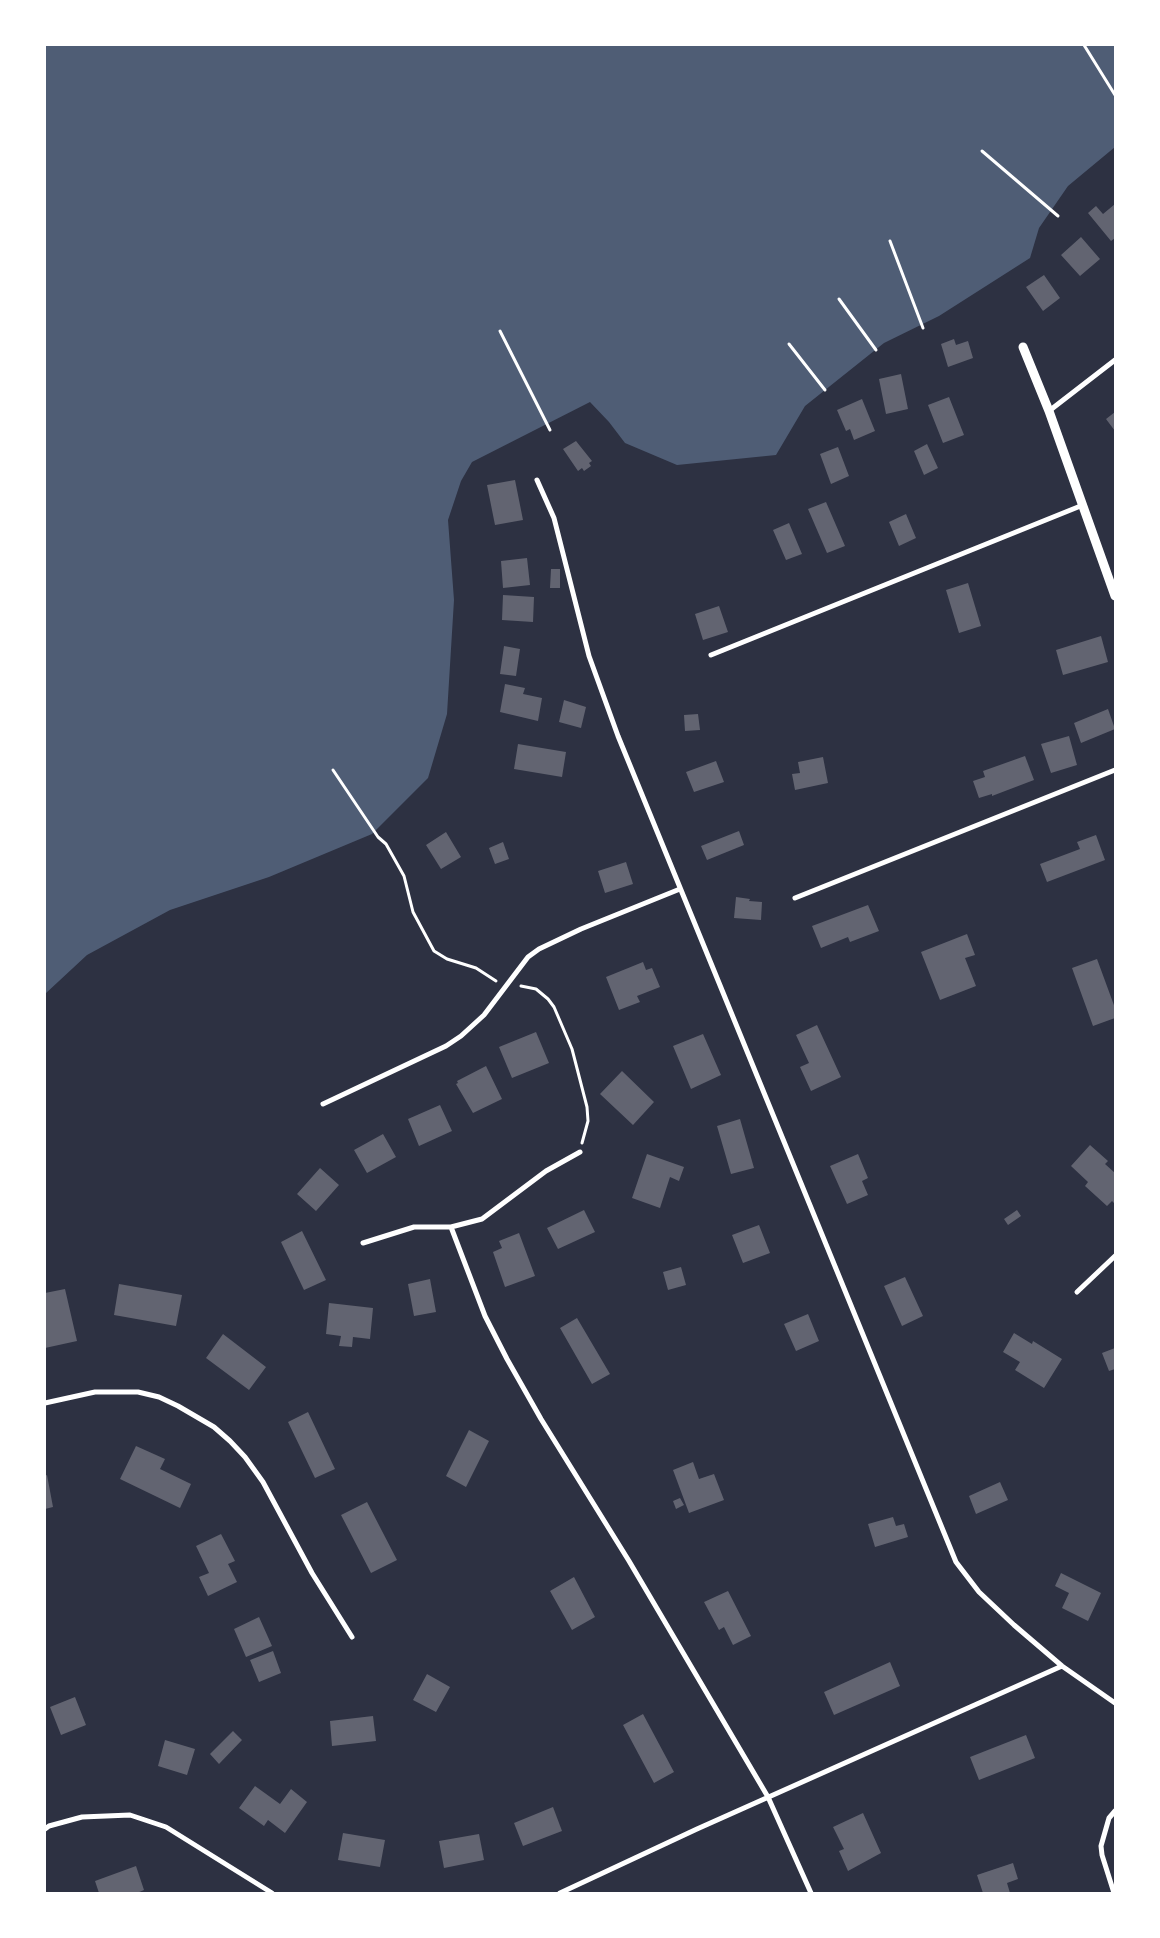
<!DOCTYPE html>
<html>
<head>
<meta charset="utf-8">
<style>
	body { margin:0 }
	#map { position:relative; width:1160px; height:1938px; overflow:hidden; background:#2d3142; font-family:"Archivo Narrow",sans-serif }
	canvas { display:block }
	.frame { position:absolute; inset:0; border:46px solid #fff; pointer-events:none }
</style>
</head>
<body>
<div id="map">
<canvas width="1160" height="1938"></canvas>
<div class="frame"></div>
</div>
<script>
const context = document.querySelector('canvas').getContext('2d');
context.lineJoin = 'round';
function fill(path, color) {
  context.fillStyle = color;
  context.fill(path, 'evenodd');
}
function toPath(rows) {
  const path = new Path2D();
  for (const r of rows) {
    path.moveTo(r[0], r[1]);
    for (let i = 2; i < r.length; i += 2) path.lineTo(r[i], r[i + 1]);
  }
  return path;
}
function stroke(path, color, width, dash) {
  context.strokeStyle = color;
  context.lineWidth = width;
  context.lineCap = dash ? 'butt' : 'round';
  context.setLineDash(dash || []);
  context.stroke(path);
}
const water = toPath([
	[45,45,1115,45,1115,147,1068,186,1039,228,1030,258,939,316,884,343,805,406,776,455,677,465,625,443,609,422,590,402,472,462,461,481,448,520,454,600,447,714,428,778,372,834,269,877,170,910,87,955,45,994]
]);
const building = toPath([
	[1115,204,1115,238,1111,241,1088,213,1096,206,1103,214],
	[1081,237,1100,259,1080,276,1061,255],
	[1044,275,1060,298,1043,311,1026,287],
	[954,339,956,345,968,341,973,358,948,367,941,344],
	[901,374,908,409,886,414,879,379],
	[949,397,964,435,943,443,928,405],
	[862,399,875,431,854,440,850,429,846,431,837,410],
	[1115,412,1115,431,1106,419],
	[576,441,592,461,589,463,591,466,584,471,582,468,578,471,563,449],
	[927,444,938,468,924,475,914,451],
	[838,447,849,476,831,484,820,454],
	[515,480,523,520,495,525,487,485],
	[826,502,845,546,827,553,808,509],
	[906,514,916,538,899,546,889,522],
	[789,523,802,554,786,560,773,530],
	[527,558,530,585,503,588,501,561],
	[551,569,560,569,560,588,550,588],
	[968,583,981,626,959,633,946,590],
	[503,595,534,597,533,622,502,620],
	[719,606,728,632,703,640,695,614],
	[1101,636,1108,662,1063,675,1056,650],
	[504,646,520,649,516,676,500,674],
	[505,684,525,688,523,694,542,698,538,721,500,712],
	[564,700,586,707,581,728,559,722],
	[1108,709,1115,729,1081,743,1074,723],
	[698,714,700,730,685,731,684,715],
	[1069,736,1077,765,1051,773,1041,744],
	[518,744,566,752,562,777,514,769],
	[1025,756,1034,780,992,796,992,794,979,798,973,781,985,777,983,771],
	[823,757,828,783,795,790,792,774,800,773,798,762],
	[716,761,724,782,694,792,686,772],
	[739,831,744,845,707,860,701,846],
	[446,832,461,857,441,869,426,845],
	[1096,835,1105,860,1047,882,1040,864,1080,849,1077,842],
	[503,842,509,859,495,864,489,848],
	[626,862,633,884,605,893,598,871],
	[736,897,750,899,749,901,762,902,761,920,734,918],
	[868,905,879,931,850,942,848,937,821,948,812,926],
	[967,934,975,955,965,958,976,986,940,1000,921,952],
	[1097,959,1115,1008,1115,1018,1093,1026,1072,968],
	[643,962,646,970,652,968,660,987,637,996,640,1002,619,1010,606,977],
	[817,1025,841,1077,811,1091,800,1067,809,1063,796,1035],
	[536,1032,549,1063,512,1078,499,1047],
	[703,1034,721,1075,691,1089,673,1046],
	[486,1066,502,1099,473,1113,456,1084,458,1083,457,1081],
	[622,1071,654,1102,633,1125,600,1094],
	[440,1105,452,1131,419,1146,408,1119],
	[740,1119,754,1168,731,1174,717,1126],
	[383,1134,396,1157,367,1173,354,1150],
	[1090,1145,1108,1161,1105,1164,1115,1173,1115,1204,1112,1201,1107,1206,1085,1186,1088,1182,1071,1166],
	[647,1154,684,1167,679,1181,670,1177,660,1208,632,1198],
	[858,1154,868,1178,862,1181,868,1195,847,1204,830,1166],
	[320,1168,339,1185,316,1211,297,1194],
	[584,1210,595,1232,558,1249,547,1228],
	[1017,1210,1021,1216,1008,1225,1004,1219],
	[759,1225,770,1253,743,1263,732,1235],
	[302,1231,326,1280,304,1290,281,1242],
	[519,1233,535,1276,505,1287,493,1252,502,1248,499,1241],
	[681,1267,686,1285,668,1290,663,1272],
	[905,1277,923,1316,902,1326,884,1286],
	[430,1279,436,1312,414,1316,408,1284],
	[119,1284,182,1295,176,1326,114,1315],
	[65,1289,77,1341,45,1348,45,1293],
	[329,1303,373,1308,370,1339,353,1337,352,1347,339,1346,341,1336,326,1334],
	[808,1314,819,1341,796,1351,784,1324],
	[577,1318,610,1374,592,1384,560,1328],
	[1014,1333,1032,1344,1033,1341,1062,1359,1044,1388,1015,1370,1020,1362,1003,1352],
	[223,1334,266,1367,249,1390,206,1358],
	[1115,1348,1115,1369,1109,1371,1102,1353],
	[308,1412,335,1469,315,1478,288,1422],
	[469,1430,489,1441,466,1487,446,1476],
	[136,1446,165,1459,160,1469,191,1484,180,1508,120,1479],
	[693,1462,699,1479,714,1474,724,1500,689,1513,673,1470],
	[47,1475,53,1507,45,1509,45,1476],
	[1000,1482,1008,1500,976,1514,969,1496],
	[680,1498,684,1505,676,1509,673,1501],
	[367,1502,397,1560,371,1573,341,1515],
	[893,1517,896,1526,904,1524,908,1537,875,1547,868,1524],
	[221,1534,235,1561,228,1564,237,1582,208,1596,199,1577,209,1573,196,1546],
	[1061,1573,1101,1593,1088,1621,1062,1608,1069,1593,1055,1586],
	[574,1577,595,1617,572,1630,550,1591],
	[728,1591,751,1636,733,1645,724,1627,719,1630,704,1602],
	[259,1617,272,1646,246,1657,234,1629],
	[273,1651,281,1673,259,1682,250,1660],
	[890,1662,900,1686,834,1715,824,1692],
	[427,1674,450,1687,436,1712,413,1700],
	[75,1697,86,1725,61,1735,50,1707],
	[643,1714,674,1772,654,1783,623,1725],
	[373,1716,376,1741,332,1746,330,1721],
	[233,1731,242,1740,219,1764,210,1754],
	[1026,1735,1035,1758,979,1780,970,1757],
	[165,1740,195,1749,187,1775,158,1766],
	[255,1786,280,1804,291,1789,307,1802,285,1833,268,1820,264,1826,239,1808],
	[553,1807,562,1831,523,1846,514,1823],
	[863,1813,881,1853,848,1871,839,1851,844,1849,833,1827],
	[343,1833,385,1840,380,1867,338,1860],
	[479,1834,484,1860,444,1868,439,1841],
	[1013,1863,1018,1879,1007,1883,1010,1893,983,1893,977,1875],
	[136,1866,144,1890,137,1893,99,1893,95,1881]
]);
const path = toPath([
	[1084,45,1115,95],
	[982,151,1058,216],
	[890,241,923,328],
	[839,299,876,350],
	[500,331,550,430],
	[789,344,825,390],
	[333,770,378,837,386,844,404,876,413,912,434,951,447,959,476,968,496,981],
	[521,986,536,989,548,999,554,1007,572,1049,587,1107,588,1121,582,1143]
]);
const minor = toPath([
	[1049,411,1115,360],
	[537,480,554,518,589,656,618,736,956,1562,979,1592,1014,1625,1062,1666,1115,1703],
	[711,655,1083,505],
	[795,898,1115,770],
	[323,1104,446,1046,461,1036,484,1015,528,957,539,949,581,929,680,889],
	[451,1227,485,1316,507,1359,541,1419,629,1561,768,1797,811,1893],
	[363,1243,414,1227,451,1227,482,1219,546,1171,580,1152],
	[1077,1292,1115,1256],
	[45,1403,95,1392,138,1392,159,1397,178,1406,214,1427,230,1441,245,1457,263,1482,312,1573,352,1637],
	[45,1829,49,1826,82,1817,130,1815,166,1827,272,1893],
	[560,1893,697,1829,1062,1666],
	[1114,1893,1102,1855,1101,1846,1109,1818,1115,1811]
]);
const tertiary = toPath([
	[1023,347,1049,411,1115,596]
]);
fill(water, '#4f5d75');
fill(building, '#626471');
stroke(path, '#fff', 3);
stroke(minor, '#fff', 5);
stroke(tertiary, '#fff', 9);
</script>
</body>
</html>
